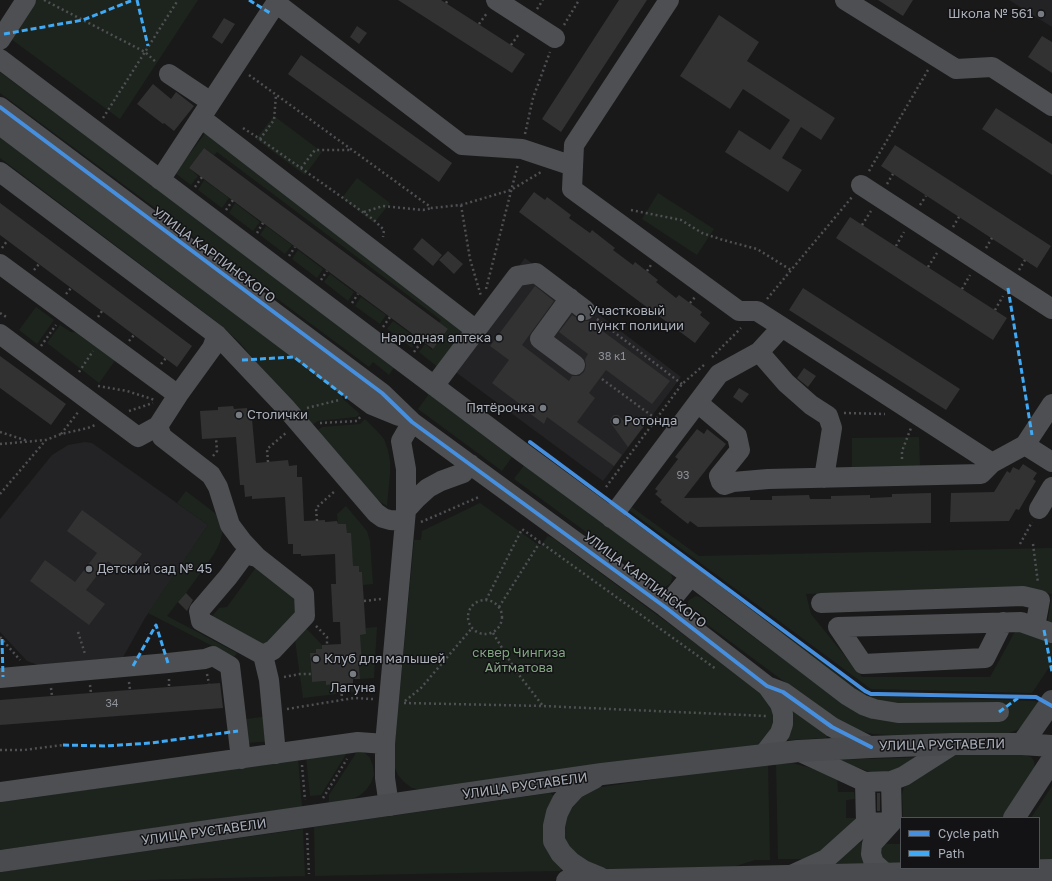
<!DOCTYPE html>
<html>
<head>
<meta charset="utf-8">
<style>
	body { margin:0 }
	#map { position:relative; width:1052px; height:881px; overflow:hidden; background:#191919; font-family:"Golos Text",sans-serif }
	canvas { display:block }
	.legend { position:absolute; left:900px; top:817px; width:140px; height:52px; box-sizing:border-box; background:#131315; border:1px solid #4f5257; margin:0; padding:5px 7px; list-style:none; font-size:12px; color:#aab0ba }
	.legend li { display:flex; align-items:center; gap:8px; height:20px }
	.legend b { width:20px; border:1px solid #4f5257 }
</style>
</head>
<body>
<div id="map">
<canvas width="1052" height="881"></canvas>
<ul class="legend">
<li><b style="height:5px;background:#468fdf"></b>Cycle path</li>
<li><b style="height:5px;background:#3fa9f5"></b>Path</li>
</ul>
</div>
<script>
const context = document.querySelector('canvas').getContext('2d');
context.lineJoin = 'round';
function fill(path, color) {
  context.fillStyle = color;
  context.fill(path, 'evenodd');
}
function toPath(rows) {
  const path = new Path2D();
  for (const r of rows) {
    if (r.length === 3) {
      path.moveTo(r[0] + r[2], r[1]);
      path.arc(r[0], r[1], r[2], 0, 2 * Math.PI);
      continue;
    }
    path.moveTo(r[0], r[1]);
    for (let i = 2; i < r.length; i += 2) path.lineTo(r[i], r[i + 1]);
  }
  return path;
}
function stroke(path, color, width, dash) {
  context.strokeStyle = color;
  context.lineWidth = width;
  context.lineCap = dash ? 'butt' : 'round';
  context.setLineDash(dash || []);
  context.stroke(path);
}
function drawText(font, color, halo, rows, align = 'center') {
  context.font = font + ' "Golos Text",sans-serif';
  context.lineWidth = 3;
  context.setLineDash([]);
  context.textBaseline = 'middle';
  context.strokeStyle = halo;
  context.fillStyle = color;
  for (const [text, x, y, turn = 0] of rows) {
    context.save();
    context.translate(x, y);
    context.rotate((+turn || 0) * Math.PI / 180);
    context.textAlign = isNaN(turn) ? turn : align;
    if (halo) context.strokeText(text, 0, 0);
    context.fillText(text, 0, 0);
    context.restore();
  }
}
const built = toPath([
	[1009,0,1052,0,1052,27],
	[525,258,681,377,603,481,446,365],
	[85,442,92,443,208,525,145,618,122,659,43,667,27,661,0,632,0,519,52,455,68,445]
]);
const green = toPath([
	[36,0,198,0,120,119,11,39],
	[0,72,395,366,389,375,373,362,369,367,0,93],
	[274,116,322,152,305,175,256,139],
	[206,132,469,330,440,369,419,352,425,344,432,350,448,329,439,323,441,320,217,152,214,155,204,148,189,168,198,176,191,185,175,173],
	[0,135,339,388,343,399,360,414,356,417,318,421,312,425,239,342,222,326,0,158],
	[357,178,390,203,374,223,342,198],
	[204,180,229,198,222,208,198,190],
	[658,193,714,229,697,255,642,219],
	[235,203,260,222,253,231,229,213],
	[266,226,292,245,285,254,260,235],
	[298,250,323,269,317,278,292,259],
	[330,274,354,292,348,301,324,282],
	[361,297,386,315,380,324,355,306],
	[36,307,54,320,37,344,19,330],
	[393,321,418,339,412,348,387,329],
	[60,325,71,332,82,333,117,358,99,383,47,343],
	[429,394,512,457,502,471,418,409],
	[365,419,377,431,384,439,388,450,390,462,390,474,387,506,376,499,317,431,322,427,360,424],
	[919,437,920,466,852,467,852,438],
	[525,464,671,573,672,577,671,583,665,587,658,585,514,479],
	[186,491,216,514,222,526,222,534,220,542,214,554,186,593,178,602,167,616,237,653,234,657,148,613,208,525,177,503],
	[480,503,540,546,548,536,553,538,752,685,775,705,779,714,762,744,422,790,412,788,404,782,398,775,394,766,394,754,414,540,421,540,422,531],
	[629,505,699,556,1052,548,1052,629,1047,626,1052,594,1017,587,806,594,811,614,862,677,990,677,1017,628,1052,641,1052,663,1032,693,871,689,626,508],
	[346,506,367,531,370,541,373,584,363,585,362,572,359,572,359,566,349,567,346,524,338,524,337,514],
	[623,514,778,627,854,686,869,696,1034,701,1042,703,1025,725,1017,730,1009,733,891,735,873,734,853,729,836,720,689,611,687,608,687,604,689,600,696,596,700,597,845,705,897,721,1007,719,1007,704,898,706,865,697],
	[257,566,297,597,299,613,268,648,214,623,213,615,219,608,227,607],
	[377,627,374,678,360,679,359,665,362,665,357,635,366,634,366,628],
	[306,628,322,645,322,649,316,649,316,653,310,654,312,682,326,681,327,685,353,683,354,692,303,698,295,640],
	[791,710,828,735,827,737,826,738,789,740,788,739],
	[269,716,272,741,248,743,246,719],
	[358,750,365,753,370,758,373,766,374,775,371,783,366,790,359,796,350,800,329,803,329,795],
	[348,751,321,795,310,796,306,757],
	[955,753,1026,755,1031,757,1034,761,1035,770,1004,818,903,818,902,794,904,787,909,782],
	[926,757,905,770,874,773,835,760],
	[298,758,302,807,0,850,0,801,18,800],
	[792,763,837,775,838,792,854,792,855,799,846,800,846,818,855,818,854,824,847,836,808,859,778,859,776,764],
	[768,765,770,860,755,860,733,867,598,870,566,850,563,814,588,789,717,770],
	[1052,786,1052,859,1039,859,1039,818,1031,818],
	[550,793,554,796,545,821,543,834,546,846,562,869,560,871,315,876,314,827],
	[303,829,305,876,106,881,0,881,0,872],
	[864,840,867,864,828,865],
	[886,844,901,844,901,863,886,864,878,849,881,846]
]);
const building = toPath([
	[398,0,441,0,525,54,512,73],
	[619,0,647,0,561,132,542,119],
	[878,0,913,0,903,16],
	[719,15,759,42,747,61,835,118,821,140,801,127,782,158,802,170,788,192,725,152,739,130,770,150,790,120,743,89,730,109,680,76],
	[224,18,235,24,222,44,212,37],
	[357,26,367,33,359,44,350,37],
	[1042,36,1052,42,1052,73,1028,57],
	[301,55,452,163,439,182,288,74],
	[153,84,171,99,176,92,194,106,174,131,164,123,163,124,137,104],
	[996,108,1052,144,1052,175,982,129],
	[895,145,1051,246,1037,268,881,166],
	[204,148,448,329,433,349,189,168],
	[534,192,545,200,547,197,571,215,569,218,590,233,592,230,615,248,613,250,633,265,635,262,658,280,656,282,676,298,679,295,702,312,700,315,710,323,695,343,519,212],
	[0,203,192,346,177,367,0,235],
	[850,217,1007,318,993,340,836,238],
	[422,238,442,255,433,266,413,249],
	[448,251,463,264,454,274,439,260],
	[535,286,554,301,522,345,569,381,572,376,579,376,584,372,586,366,585,359,588,354,559,332,572,315,583,321,589,321,670,381,652,404,606,370,589,393,595,398,577,422,622,455,614,466,547,417,544,424,528,412,529,411,492,383,509,360,490,346],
	[803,288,960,389,946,410,789,310],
	[0,356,66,404,51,425,0,388],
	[804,368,816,376,808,387,797,378],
	[739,388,749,394,742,403,733,397],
	[233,406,234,409,247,408,248,419,252,419,256,463,288,460,289,466,297,465,297,477,302,477,304,521,325,520,325,522,337,521,338,524,346,524,347,533,351,533,353,566,359,566,359,572,362,572,366,634,360,635,362,665,359,665,360,679,353,679,353,683,326,685,326,681,312,682,310,653,316,653,316,649,322,649,322,645,341,644,340,622,333,622,331,584,336,584,335,554,301,556,301,554,293,554,293,544,288,544,285,497,252,499,252,496,245,497,244,485,240,485,236,437,202,439,200,411,218,410,218,407],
	[614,415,618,415,628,425,633,418,644,426,628,447,610,422,611,418],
	[697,429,704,434,707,429,726,444,684,498,750,497,750,500,772,500,772,496,809,495,810,499,831,499,831,496,870,495,870,498,892,497,892,494,931,493,931,523,698,527,690,521,688,524,660,502,662,500,655,494,658,491,655,489,678,459,675,457],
	[1023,464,1037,473,1033,479,1036,481,1019,510,1016,509,1009,521,950,522,951,493,994,492,1007,471,1010,473,1013,467,1019,470],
	[82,510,142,554,126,575,108,561,86,590,105,604,89,625,30,581,45,560,75,582,97,553,67,531],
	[186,593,193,600,187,611,178,602],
	[220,683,223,708,0,725,0,700],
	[877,793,880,793,880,811,877,811]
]);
const path = toPath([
	[44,0,145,52,157,63],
	[446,3,448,0],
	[537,9,543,0],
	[479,24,487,13],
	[564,25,579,0],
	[511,45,519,34],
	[249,75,432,208,461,205,511,190,541,172],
	[103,118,178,0],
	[243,128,260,139,274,120,276,95],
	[525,134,533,98,550,52],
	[260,139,374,220,384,230,383,237],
	[301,168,315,150,351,150],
	[869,171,928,70],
	[887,184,893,174],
	[195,187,202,177],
	[461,205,470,259,481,296],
	[920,205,926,196],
	[226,210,233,200],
	[631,210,681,220,702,233,723,240,757,249,791,270],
	[364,212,383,206,423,210,432,208],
	[862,225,871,211],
	[953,227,959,217],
	[257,233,263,223],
	[896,246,904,232],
	[2,248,7,241],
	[986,248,992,238],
	[289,256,295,247],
	[928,267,937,253],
	[34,270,39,264],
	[1019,270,1025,260],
	[647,271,651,265],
	[321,280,327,271],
	[486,289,518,164],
	[962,289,970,275],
	[66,294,71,288],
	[767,299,852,197],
	[352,303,358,294],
	[690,303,695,297],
	[995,310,1003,296],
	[0,313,8,318],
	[98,317,102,311],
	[597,319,682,384],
	[383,327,390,317],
	[129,341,134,335],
	[41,346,56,325],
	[414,352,422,341],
	[712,357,741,328],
	[161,364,166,358],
	[79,372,93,351],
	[602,379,663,424],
	[98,386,127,391,155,400],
	[307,408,339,400],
	[129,411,153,403],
	[844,413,885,414],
	[320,423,357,421,361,416],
	[0,432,28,441],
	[61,434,79,411],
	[0,444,46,440,61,434,88,428,95,425],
	[213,456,217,451,216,438],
	[902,459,902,451,911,428],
	[268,462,267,449,286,433],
	[606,487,682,384,704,365],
	[0,494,46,440],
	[317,521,316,508,336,490],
	[421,522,479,497],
	[1020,544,1032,522],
	[1033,544,1038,583],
	[485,617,17],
	[486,600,522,529,716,669],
	[364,601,381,599],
	[499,607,540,542],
	[316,626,327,637,327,645],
	[78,632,85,654],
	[493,633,516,671,543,706],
	[0,637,20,660],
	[207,674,209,684],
	[284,677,300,674,311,674],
	[169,679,169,687],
	[129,682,130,690],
	[341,684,342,700],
	[90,685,91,693],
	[51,688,52,696],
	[405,701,421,688,472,628],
	[404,703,543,706,766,716],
	[287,709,354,698,373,699],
	[0,750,24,750,63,745],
	[302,765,305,800],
	[323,798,347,759],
	[307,833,309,874]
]);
const minor = toPath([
	[496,0,555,38],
	[669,0,574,145,572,189,739,311,757,311,782,327],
	[845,0,956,69,992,67,1052,106],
	[276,3,462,145,522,149,573,166],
	[0,40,26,0],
	[0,59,522,452,691,576,848,696,863,705,874,709,898,713,999,712],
	[169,74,211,102],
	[0,107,382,393,412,422,665,607,767,686,783,692,832,727,871,747],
	[201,118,476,330],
	[0,125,372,405,399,416],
	[0,172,217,335,285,407,376,513,383,518,390,520,405,521],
	[160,180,278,0],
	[861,185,1052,309],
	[0,264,178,395,212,348,217,335],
	[570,298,540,339,575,365],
	[0,334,138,437,158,426,178,395],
	[759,352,786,383,811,405,828,416,832,428,824,478],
	[434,386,517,276,536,273,585,310],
	[698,403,737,436,740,450,719,476,721,482,724,485,733,482,768,479,981,474,992,463],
	[158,426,162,437,211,475,218,487,230,525,242,541,257,557,304,594,305,616,273,650,263,655,269,680,276,754],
	[1025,445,1052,462],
	[1039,509,1052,487],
	[406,510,417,498,428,488,441,481,463,473,470,464],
	[611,518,719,374,759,352,782,327,992,463,1025,445,1052,404],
	[257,557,245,554,228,577,199,611,201,621,263,655],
	[821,603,1023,596,1040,600,1035,627],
	[665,607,691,576],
	[1003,622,985,658,863,664,838,627,1021,622,1052,633],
	[0,678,168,663,205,659,213,656,230,666,241,759],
	[798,751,865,782],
	[763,755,780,733,783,724,783,714,780,704,767,686],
	[891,781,892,822,866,823,865,782,891,781,904,776,954,744],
	[0,792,358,742,385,744],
	[389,806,385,778,385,744,406,510,406,469,401,441,412,422],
	[885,873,874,863,871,854,872,844,892,822],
	[791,875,826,859,866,823]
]);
const major = toPath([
	[1022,744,1052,701],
	[594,778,575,788,563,801,557,813,554,826,554,841,561,853,571,863,583,871,600,878],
	[1014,818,1052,760],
	[0,861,602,774,798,751,871,747,954,744,1022,744,1052,746],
	[567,881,1052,870]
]);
const quiet = toPath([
	[137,0,148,46],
	[249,0,270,13],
	[4,34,83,20,133,0],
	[1008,288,1032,435],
	[242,360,294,357,347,398],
	[1044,630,1052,672],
	[2,639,3,677],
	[133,666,156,625,168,663],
	[999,712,1018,698],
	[63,745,106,746,151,743,238,731]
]);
const cycleway = toPath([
	[0,107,382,393,412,422,665,607,767,686,783,692,832,727,871,747],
	[530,442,865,691,871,694,877,694,1036,697,1052,706]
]);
const markers = [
	[1041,14,4,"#777b82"],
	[581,318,4,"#777b82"],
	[499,338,4,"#777b82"],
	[543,408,4,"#777b82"],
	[239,415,4,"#777b82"],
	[616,421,4,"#777b82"],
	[89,569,4,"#777b82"],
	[316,659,4,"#777b82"],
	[353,674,4,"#777b82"]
];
const numberNames = [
	["38 к1",612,357],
	["93",683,476],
	["34",112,704]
];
const poiNames = [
	["Школа № 561",1033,14,"right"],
	["Участковый",589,311],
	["пункт полиции",589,326],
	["Народная аптека",491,338,"right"],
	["Пятёрочка",535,408,"right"],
	["Столички",247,415],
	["Ротонда",624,421],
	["Детский сад № 45",97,569],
	["Клуб для малышей",324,659],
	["Лагуна",353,688,"center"]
];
const streetNames = [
	["УЛИЦА КАРПИНСКОГО",214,255,37],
	["УЛИЦА КАРПИНСКОГО",645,580,37],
	["УЛИЦА РУСТАВЕЛИ",942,745,-1],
	["УЛИЦА РУСТАВЕЛИ",525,786,-8],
	["УЛИЦА РУСТАВЕЛИ",204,832,-8]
];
const parkNames = [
	["сквер Чингиза",519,653],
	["Айтматова",519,668]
];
fill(built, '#232325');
fill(green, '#1d241d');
fill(building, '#323233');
stroke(path, '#4f5054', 2.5, [2, 3]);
stroke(minor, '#4d4f52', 20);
stroke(major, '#4a4b4e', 22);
stroke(quiet, '#3fa9f5', 3, [6, 3]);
stroke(cycleway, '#468fdf', 4);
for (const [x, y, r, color] of markers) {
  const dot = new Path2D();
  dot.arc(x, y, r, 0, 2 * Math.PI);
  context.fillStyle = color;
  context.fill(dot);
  stroke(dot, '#131315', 1.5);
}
drawText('11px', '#8c9098', null, numberNames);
drawText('13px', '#aab0ba', '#131315', poiNames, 'left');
drawText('13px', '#aab0ba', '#131315', streetNames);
drawText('13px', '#82a581', '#131315', parkNames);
</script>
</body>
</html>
